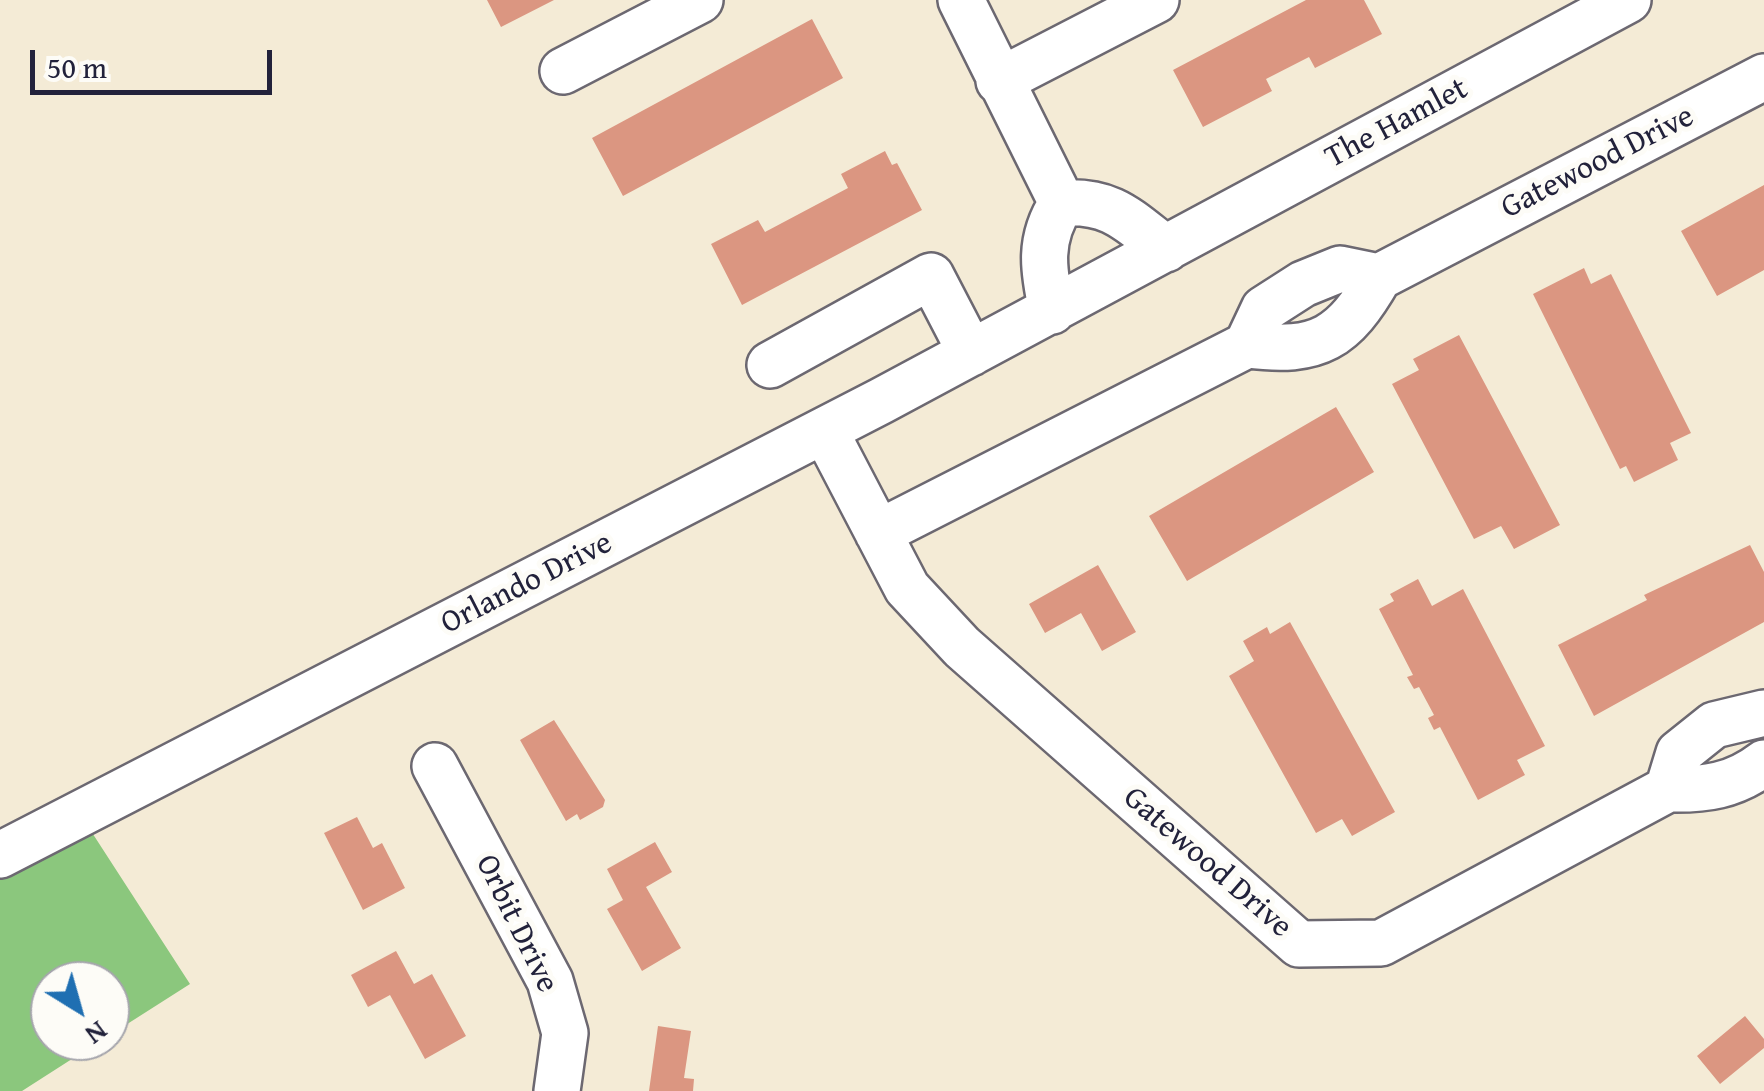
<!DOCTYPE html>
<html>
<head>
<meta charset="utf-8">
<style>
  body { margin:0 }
  #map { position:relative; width:1764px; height:1091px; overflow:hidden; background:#f4ebd6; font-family:"Gentium Book Plus",serif }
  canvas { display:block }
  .north { position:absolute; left:30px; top:961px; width:100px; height:100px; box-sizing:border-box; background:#fdfcf7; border:2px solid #a5a5ac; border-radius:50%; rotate:143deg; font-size:28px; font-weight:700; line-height:40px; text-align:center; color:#22223b }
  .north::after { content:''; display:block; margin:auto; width:35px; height:45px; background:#1f6fb2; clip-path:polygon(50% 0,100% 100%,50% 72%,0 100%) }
  .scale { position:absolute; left:30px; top:50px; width:242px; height:45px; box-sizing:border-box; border:5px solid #22223b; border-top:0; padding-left:12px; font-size:30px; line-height:35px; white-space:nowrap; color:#22223b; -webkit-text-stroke:8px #fdfcf7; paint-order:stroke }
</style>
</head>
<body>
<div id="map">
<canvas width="1764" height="1091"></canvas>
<div class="north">N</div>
<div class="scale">50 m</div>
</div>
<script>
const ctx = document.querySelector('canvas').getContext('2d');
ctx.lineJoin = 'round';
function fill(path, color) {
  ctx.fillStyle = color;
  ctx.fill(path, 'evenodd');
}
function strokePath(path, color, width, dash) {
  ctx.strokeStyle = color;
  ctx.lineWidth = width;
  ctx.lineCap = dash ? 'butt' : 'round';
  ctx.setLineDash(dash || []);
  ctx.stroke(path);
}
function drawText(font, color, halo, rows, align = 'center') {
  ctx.font = font + ' "Gentium Book Plus",serif';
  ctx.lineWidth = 10;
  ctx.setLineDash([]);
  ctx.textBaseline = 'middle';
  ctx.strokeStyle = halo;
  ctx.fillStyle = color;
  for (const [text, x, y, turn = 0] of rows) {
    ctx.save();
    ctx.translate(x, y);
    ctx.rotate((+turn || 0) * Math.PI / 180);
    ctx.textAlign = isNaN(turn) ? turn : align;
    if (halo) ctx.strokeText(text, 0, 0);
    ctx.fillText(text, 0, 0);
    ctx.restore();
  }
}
fill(new Path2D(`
  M 89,828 L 190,984 L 110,1035 L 110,981 L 50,981 L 50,1041 L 100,1041 L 22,1091 L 0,1091 L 0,873 Z`), '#8bc77d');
fill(new Path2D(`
  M 487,0 L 554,0 L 501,27 Z
  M 1306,0 L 1364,0 L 1382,34 L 1315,68 L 1309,57 L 1266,79 L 1272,91 L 1203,127 L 1173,70 Z
  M 812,19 L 843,78 L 623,196 L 592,138 Z
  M 885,151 L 892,165 L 897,163 L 922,210 L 742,305 L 711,244 L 758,220 L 765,232 L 848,188 L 841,174 Z
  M 1764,185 L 1764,270 L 1717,296 L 1681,231 Z
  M 1584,268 L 1591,284 L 1611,274 L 1691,433 L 1670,443 L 1678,460 L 1634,482 L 1626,466 L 1620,469 L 1533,294 Z
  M 1459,335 L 1560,525 L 1514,549 L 1501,526 L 1474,539 L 1392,384 L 1419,370 L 1413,359 Z
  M 1336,407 L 1374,472 L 1187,581 L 1149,516 Z
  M 1750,545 L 1764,572 L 1764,622 L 1594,716 L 1558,645 L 1647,600 L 1644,595 Z
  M 1098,565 L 1136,632 L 1102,651 L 1081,613 L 1045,633 L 1029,604 Z
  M 1418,579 L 1432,606 L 1463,589 L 1545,746 L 1517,760 L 1525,775 L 1478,800 L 1440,727 L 1434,730 L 1428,718 L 1434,715 L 1419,687 L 1414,689 L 1407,677 L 1413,675 L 1379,609 L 1394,601 L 1390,594 Z
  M 1290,622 L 1395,812 L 1352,836 L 1342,819 L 1316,833 L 1229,676 L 1254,661 L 1243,641 L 1267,627 L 1270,634 Z
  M 554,720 L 605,800 L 603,807 L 580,820 L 577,814 L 566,821 L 520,740 Z
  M 357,817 L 373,848 L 382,843 L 405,888 L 363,910 L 324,833 Z
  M 655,842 L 672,872 L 646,887 L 681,948 L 642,971 L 607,909 L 623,900 L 607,869 Z
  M 396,951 L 414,984 L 432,974 L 466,1036 L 425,1059 L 390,995 L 368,1007 L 351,975 Z
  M 1745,1016 L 1764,1039 L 1764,1048 L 1720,1084 L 1697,1056 Z
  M 658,1026 L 691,1031 L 684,1078 L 694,1079 L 693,1091 L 649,1091 Z`), '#db9681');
const minor = new Path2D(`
  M 961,0 L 1062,203
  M 563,71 L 700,0
  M 999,81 L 1156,0
  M 1062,203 C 1112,200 1128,220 1166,249
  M 1052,311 C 1043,270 1038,239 1062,203
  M 1247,345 L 1264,309 L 1303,284 L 1340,269 L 1379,277
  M 770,365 L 931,276 L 971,353
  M 825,431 L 907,588 L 962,647 L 1299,944 L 1381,943 L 1668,789 C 1705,790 1734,786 1764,763
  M 878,533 L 1247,345 C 1319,354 1344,338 1379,277 L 1764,77
  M 435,766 L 550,981 L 565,1033 L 557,1091
  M 1668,789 L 1679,753 L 1714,725 L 1764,713
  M 0,855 L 881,401 L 1628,0`);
strokePath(minor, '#6c6871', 50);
strokePath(minor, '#fff', 45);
drawText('32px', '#22223b', '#fdfcf7', [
  ["The Hamlet",1397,124,-28],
  ["Gatewood Drive",1598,163,-27],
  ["Orlando Drive",527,584,-27],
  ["Gatewood Drive",1207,863,41],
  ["Orbit Drive",516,924,64]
]);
</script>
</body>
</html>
